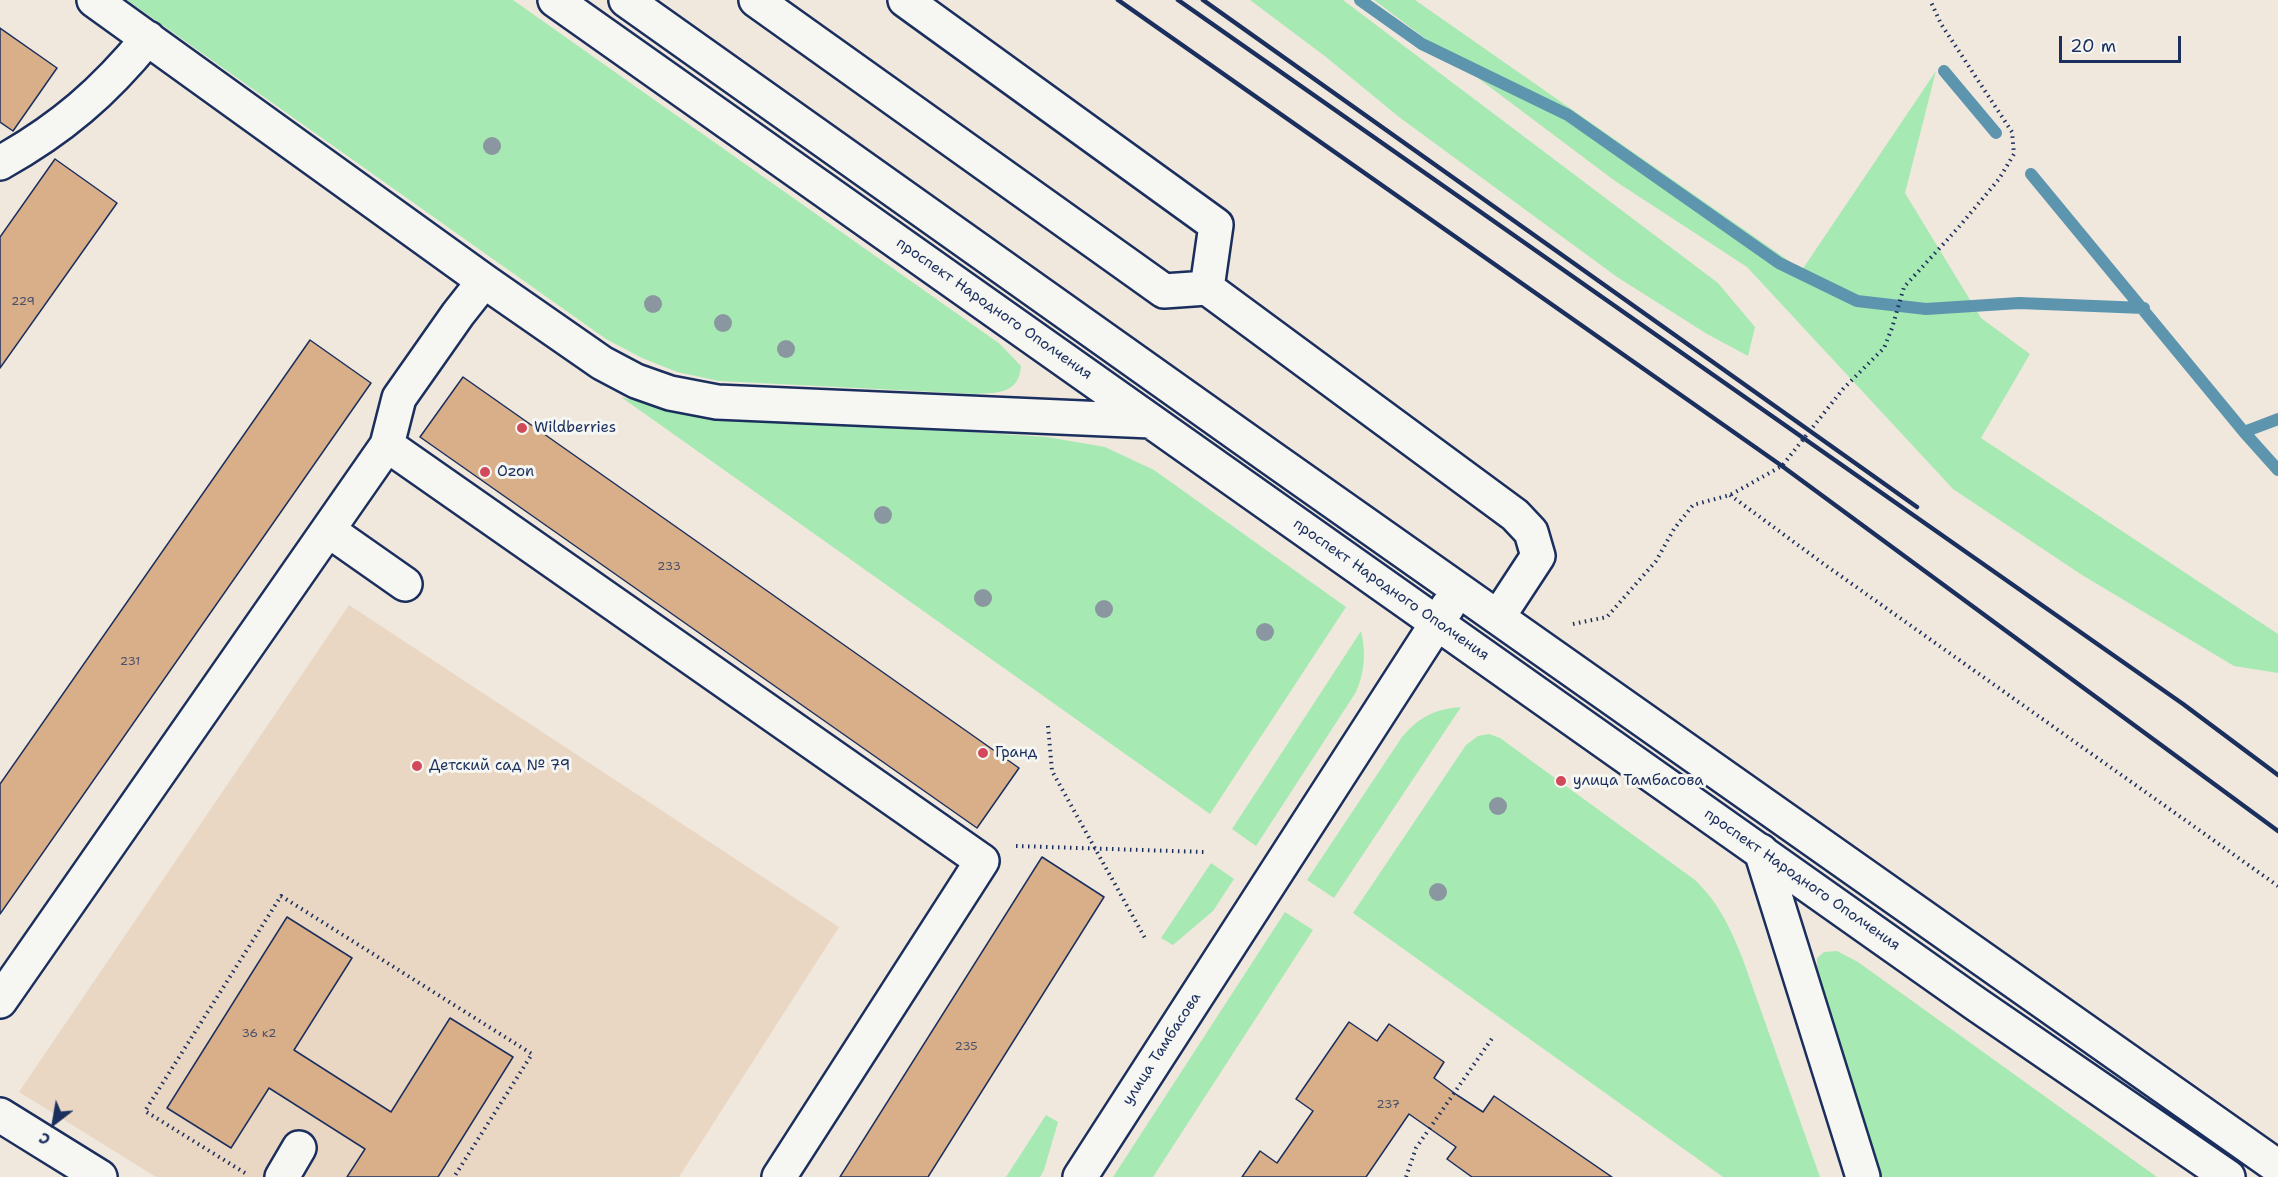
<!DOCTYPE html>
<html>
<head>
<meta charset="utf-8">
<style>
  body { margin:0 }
  #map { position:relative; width:2278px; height:1177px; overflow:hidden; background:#f0e8dd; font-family:"Shantell Sans",sans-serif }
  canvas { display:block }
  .north { position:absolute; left:24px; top:1093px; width:60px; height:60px; -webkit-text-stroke:4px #f6f6f2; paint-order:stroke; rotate:211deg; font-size:16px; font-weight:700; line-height:24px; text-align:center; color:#1b2f5e }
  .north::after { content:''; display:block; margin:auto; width:21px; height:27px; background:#1b2f5e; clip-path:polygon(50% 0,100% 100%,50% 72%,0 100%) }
  .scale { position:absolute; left:2059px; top:36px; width:122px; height:27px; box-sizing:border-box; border:3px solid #1b2f5e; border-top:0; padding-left:8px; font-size:18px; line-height:21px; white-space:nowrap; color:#1b2f5e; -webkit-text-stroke:4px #f6f6f2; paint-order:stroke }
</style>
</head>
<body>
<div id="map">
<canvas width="2278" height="1177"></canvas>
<div class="north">С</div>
<div class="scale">20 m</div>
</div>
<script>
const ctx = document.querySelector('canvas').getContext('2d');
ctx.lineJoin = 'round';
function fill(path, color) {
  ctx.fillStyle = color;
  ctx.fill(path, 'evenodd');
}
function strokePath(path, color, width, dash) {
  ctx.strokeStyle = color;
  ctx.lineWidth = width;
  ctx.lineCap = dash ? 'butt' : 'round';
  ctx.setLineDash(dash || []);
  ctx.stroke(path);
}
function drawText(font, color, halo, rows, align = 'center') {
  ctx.font = font + ' "Shantell Sans",sans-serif';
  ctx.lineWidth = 6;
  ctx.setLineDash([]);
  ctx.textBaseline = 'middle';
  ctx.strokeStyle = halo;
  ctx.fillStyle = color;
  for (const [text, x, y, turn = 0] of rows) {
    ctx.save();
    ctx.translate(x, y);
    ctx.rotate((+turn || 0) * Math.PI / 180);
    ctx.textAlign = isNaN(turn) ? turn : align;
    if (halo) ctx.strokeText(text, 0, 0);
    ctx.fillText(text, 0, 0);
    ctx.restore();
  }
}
fill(new Path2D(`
  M 349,605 L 839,927 L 679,1177 L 156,1177 L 19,1092 Z`), '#e9d7c4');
fill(new Path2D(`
  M 127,0 L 513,0 L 1000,344 L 1021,366 C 1019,393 999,393 976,394 L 719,381 L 677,372 L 642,358 L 606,339 Z
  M 1250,0 L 1343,0 L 1718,283 L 1755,327 L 1748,356 L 1707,334 L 1617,277 L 1399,117 L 1326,57 Z
  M 1374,0 L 1415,0 L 1802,270 L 1936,71 L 1905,193 L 1981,318 L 2030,354 L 1981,438 L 2278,634 L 2278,673 L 2234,666 L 2082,575 L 1953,489 L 1747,267 L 1615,181 Z
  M 621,397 L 691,414 L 1047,437 L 1105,447 L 1154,470 L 1346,607 L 1210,814 Z
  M 1361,631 C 1366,653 1365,671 1356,692 L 1256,846 L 1232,829 Z
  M 1461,707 L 1334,898 L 1307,880 L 1402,737 C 1419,717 1435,709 1461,707 Z
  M 1489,734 L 1500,738 L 1695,880 C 1718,902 1730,927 1742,957 L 1820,1177 L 1723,1177 L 1353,913 L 1466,745 L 1478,736 Z
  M 1211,863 L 1234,879 L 1213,911 L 1173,945 L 1161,938 Z
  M 1285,912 L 1313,930 L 1153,1177 L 1113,1177 Z
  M 1837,951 L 1858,962 L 2157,1177 L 1880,1177 L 1817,973 L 1817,958 L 1824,952 Z
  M 1046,1115 L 1058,1122 L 1044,1170 L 1040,1177 L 1006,1177 Z`), '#a7e9b3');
strokePath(new Path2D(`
  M 1360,0 L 1422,44 L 1568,115 L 1779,263 L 1857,301 L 1926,309 L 2019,303 L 2144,308
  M 1944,71 L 1996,133
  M 2031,174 L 2244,432 L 2278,419
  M 2244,432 L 2278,470`), '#5d95ae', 12);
const building = new Path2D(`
  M 0,28 L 57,68 L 13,131 L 0,122 Z
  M 55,159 L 117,203 L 0,368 L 0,237 Z
  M 310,340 L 371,383 L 0,914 L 0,784 Z
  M 463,377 L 1019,768 L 977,828 L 420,437 Z
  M 1042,857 L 1104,897 L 928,1177 L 840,1177 Z
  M 287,917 L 352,958 L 294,1050 L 391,1112 L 450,1018 L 513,1057 L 438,1177 L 347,1177 L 365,1149 L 269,1088 L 231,1148 L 167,1108 Z
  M 1349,1022 L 1377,1041 L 1389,1024 L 1444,1062 L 1434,1078 L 1457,1095 L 1483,1112 L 1494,1096 L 1612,1177 L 1472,1177 L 1447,1159 L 1456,1147 L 1409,1114 L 1366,1177 L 1242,1177 L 1260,1151 L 1277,1163 L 1313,1111 L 1296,1099 Z`);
fill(building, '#d9af8a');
strokePath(building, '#1b2f5e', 1.5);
const minor = new Path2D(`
  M 94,0 L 484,281 L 602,363 L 636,381 L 670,393 L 717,402 L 1151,421
  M 555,0 L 1976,1004 L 2228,1177
  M 626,0 L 1270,457 L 2278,1167
  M 756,0 L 1164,291 L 1207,288 L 1515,515 L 1531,532 L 1538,556 L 1498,617
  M 905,0 L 1216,225 L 1207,288
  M 0,163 C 61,129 104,92 148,38
  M 387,445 L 982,861 L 779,1177
  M 328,530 L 405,584
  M 1761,851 L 1863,1177
  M 0,1001 L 387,445 L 399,398 L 458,314 L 484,281
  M 0,1115 L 100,1177
  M 282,1177 L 299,1148
  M 1080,1177 L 1448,606`);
strokePath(minor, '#1b2f5e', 38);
strokePath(new Path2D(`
  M 1730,495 L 1821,562 L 2278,886
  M 1573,624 L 1607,617 L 1656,561 L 1674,529 L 1693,505 L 1730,495 L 1782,466 L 1843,389 L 1884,348 L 1892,328 L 1904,287 L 1958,228 L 1999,179 L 2014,154 L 2012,132 L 1941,24 L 1930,0
  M 1048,726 L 1052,771 L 1146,940
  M 1016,846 L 1204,852
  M 245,1173 L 145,1111 L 281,896 L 532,1054 L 454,1177
  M 1406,1177 L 1416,1148 L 1493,1037`), '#1b2f5e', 4, [1.5, 4.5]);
strokePath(minor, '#f6f6f2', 33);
strokePath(new Path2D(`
  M 1118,0 L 1782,466 L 2278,831
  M 1178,0 L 2183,704 L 2278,775
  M 1203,0 L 1917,507`), '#1b2f5e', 4.5);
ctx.fillStyle = '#8a97a0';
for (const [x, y] of [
  [492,146],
  [653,304],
  [723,323],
  [786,349],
  [883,515],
  [983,598],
  [1104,609],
  [1265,632],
  [1498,806],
  [1438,892]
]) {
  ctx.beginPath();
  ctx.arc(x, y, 9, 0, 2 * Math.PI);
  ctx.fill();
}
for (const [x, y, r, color] of [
  [522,428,6,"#d1495b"],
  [485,472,6,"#d1495b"],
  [983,753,6,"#d1495b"],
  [417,766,6,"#d1495b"],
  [1561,781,6,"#d1495b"]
]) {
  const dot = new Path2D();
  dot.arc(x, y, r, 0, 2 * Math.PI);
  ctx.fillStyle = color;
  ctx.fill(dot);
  strokePath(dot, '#f6f6f2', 2);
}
drawText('12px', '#4a4f69', null, [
  ["229",23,302],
  ["233",669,567],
  ["231",130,662],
  ["36 к2",259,1034],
  ["235",966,1047],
  ["237",1388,1105]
]);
drawText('15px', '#1b2f5e', '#f6f6f2', [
  ["проспект Народного Ополчения",994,309,35],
  ["проспект Народного Ополчения",1391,590,35],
  ["проспект Народного Ополчения",1802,880,35],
  ["улица Тамбасова",1162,1049,-57]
]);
drawText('15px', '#1b2f5e', '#f6f6f2', [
  ["Wildberries",534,428],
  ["Ozon",497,472],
  ["Гранд",995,753],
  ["Детский сад № 79",429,766],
  ["улица Тамбасова",1573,781]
], 'left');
</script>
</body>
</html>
